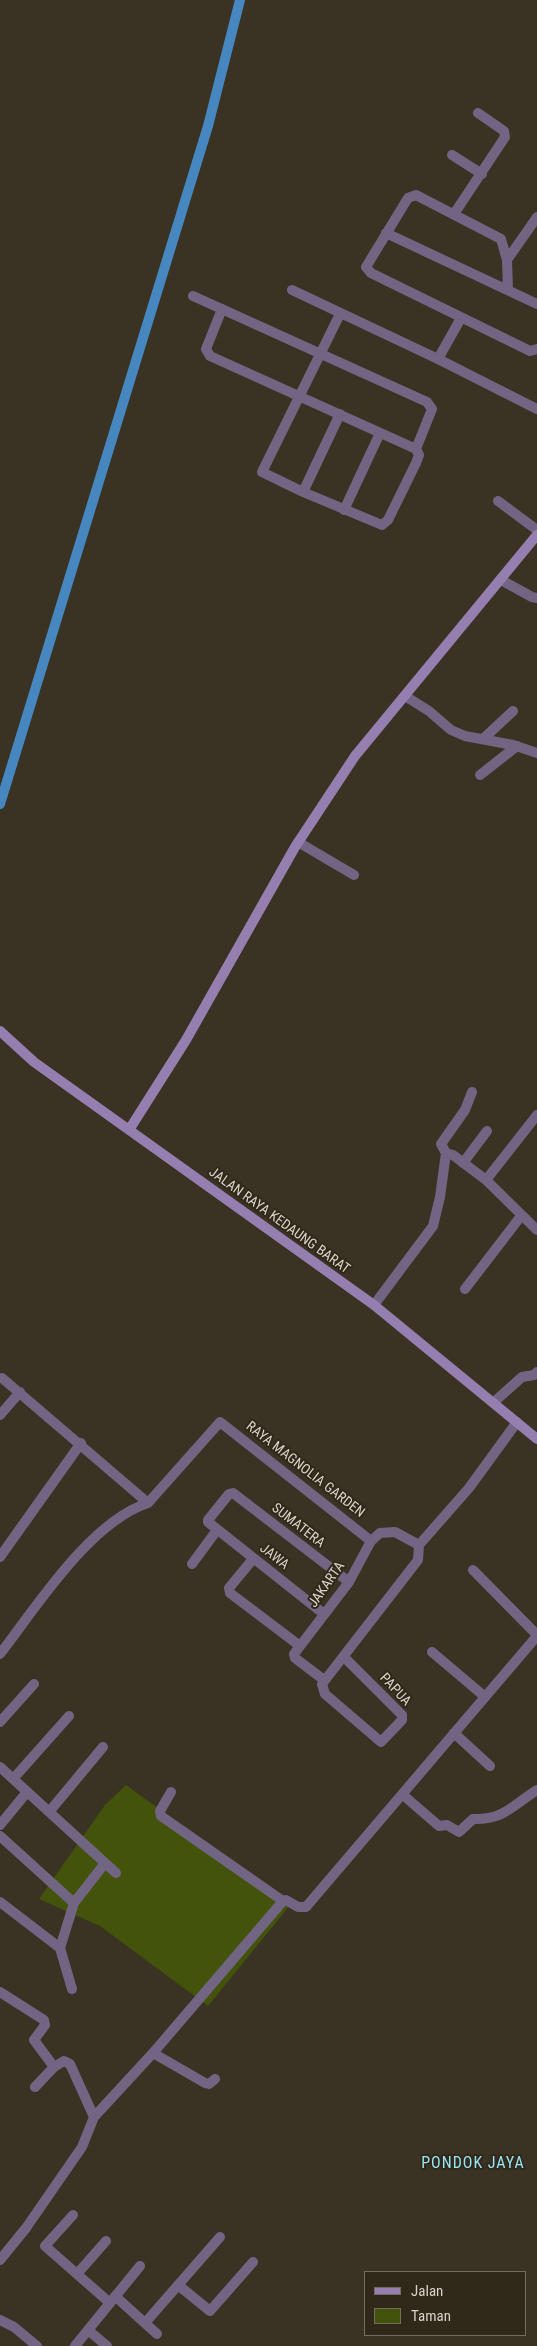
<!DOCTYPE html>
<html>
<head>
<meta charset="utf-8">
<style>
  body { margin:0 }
  #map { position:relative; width:537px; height:2346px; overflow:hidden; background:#3a3222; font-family:"Roboto Condensed",sans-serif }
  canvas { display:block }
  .legend { position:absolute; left:364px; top:2271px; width:162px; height:65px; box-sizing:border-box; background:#302819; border:1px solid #736c60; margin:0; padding:6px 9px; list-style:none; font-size:15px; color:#d8d3ca }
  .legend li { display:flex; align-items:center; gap:10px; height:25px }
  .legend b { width:25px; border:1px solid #736c60 }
</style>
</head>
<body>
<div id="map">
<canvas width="537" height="2346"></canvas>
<ul class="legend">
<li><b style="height:6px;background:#957fb0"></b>Jalan</li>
<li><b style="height:14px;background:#43530c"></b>Taman</li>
</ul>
</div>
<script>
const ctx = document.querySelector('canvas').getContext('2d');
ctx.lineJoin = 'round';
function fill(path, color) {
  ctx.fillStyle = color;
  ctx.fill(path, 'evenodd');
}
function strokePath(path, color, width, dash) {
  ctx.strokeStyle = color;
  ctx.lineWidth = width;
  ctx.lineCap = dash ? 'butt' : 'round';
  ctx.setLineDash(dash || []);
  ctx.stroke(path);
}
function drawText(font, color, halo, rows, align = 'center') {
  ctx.font = font + ' "Roboto Condensed",sans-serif';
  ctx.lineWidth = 4;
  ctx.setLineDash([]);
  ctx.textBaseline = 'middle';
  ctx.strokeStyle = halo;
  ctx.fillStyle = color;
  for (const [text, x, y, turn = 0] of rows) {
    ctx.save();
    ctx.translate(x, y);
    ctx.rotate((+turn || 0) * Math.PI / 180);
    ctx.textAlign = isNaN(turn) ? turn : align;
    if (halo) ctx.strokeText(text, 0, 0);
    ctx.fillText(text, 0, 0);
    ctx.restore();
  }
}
fill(new Path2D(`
  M 126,1785 L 291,1904 L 208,2006 L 100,1926 L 39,1899 L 105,1805 Z`), '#43530c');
strokePath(new Path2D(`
  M 0,804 L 208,126 L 240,0`), '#4787c0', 10);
strokePath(new Path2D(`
  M 452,155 L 482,174
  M 454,214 L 505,137 L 504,131 L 478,113
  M 386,233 L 537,304
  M 507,260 L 537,217
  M 292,290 L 438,359 L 537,409
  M 508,290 L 507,260 L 501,239 L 416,195 L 408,198 L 366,267 L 371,273 L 530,351 L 537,349
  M 193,296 L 427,402 L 432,409 L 416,449
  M 222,309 L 206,349 L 210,356 L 416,449 L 419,455 L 416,463 L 388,520 L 382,525 L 303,492 L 262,472 L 340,314
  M 438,359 L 461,318
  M 303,492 L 340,414
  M 498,501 L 537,530
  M 344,510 L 380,433
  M 501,580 L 532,597 L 537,598
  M 405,696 L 429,711 L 451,730 L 465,736 L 513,745 L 537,753
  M 483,739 L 513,711
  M 480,775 L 517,746
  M 298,842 L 354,875
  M 446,1153 L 453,1155 L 486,1180 L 537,1230
  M 463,1163 L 487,1131
  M 486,1180 L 537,1115
  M 465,1289 L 521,1216
  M 374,1305 L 433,1226 L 440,1197 L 446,1153 L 441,1144 L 465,1110 L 472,1092
  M 2,1378 L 148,1503
  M 494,1402 L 522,1377 L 534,1375 L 537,1372
  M 0,1415 L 20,1392
  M 0,1557 L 81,1443
  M 253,1559 L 229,1588 L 230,1593 L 300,1646
  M 192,1564 L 217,1530
  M 473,1570 L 537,1635
  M 324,1614 L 208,1522 L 208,1520 L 229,1494 L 233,1493 L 349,1582
  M 432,1652 L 484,1696
  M 0,1654 C 37,1606 90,1522 148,1503 L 220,1422 L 371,1541
  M 345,1658 L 402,1715 L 402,1720 L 381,1742 L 325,1694 L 322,1684 L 418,1560 L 419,1545 L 469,1488 L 517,1422
  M 324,1680 L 295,1658 L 294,1654 L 349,1582 L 371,1541 L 380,1533 L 395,1532 L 419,1545
  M 0,1722 L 34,1684
  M 454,1733 L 490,1766
  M 0,1767 L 116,1873
  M 13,1779 L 69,1716
  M 171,1792 L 160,1811 L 161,1816 L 283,1901
  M 403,1795 L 439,1826 L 447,1825 L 459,1832 L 473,1819 C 504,1820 513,1805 537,1790
  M 49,1812 L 103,1747
  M 0,1825 L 27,1792
  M 0,1836 L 74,1903
  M 0,1902 L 60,1948
  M 72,1989 L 60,1948 L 74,1903 L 105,1863
  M 0,1992 L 44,2020 L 45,2025 L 34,2040 L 54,2067
  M 153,2053 L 205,2083 L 209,2084 L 215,2079
  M 35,2087 L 54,2067 L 64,2061 L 70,2064 L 94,2117 L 153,2053 L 283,1901 L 286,1900 L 298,1907 L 306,1907 L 537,1636
  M 73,2215 L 45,2246 L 110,2303
  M 0,2260 L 26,2228 L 82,2147 L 94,2117
  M 77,2274 L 106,2241
  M 178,2285 L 210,2311 L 253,2262
  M 115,2296 L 157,2334
  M 0,2320 L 14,2327 L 37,2346
  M 145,2323 L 220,2237
  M 88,2330 L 107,2346
  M 75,2346 L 140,2266`), '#726583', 10);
strokePath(new Path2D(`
  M 0,1031 L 34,1062 L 374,1305 L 537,1439
  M 129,1130 L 186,1040 L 295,847 L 355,756 L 537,535`), '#957fb0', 10);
drawText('14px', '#d8d3ca', '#302819', [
  ["JALAN RAYA KEDAUNG BARAT",279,1221,36],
  ["RAYA MAGNOLIA GARDEN",305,1470,38],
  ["SUMATERA",298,1526,38],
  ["JAWA",274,1557,38],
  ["JAKARTA",327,1585,-55],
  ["PAPUA",395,1690,47]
]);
ctx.letterSpacing = '1px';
drawText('16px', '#97e4f7', '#302819', [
  ["PONDOK JAYA",473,2164]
]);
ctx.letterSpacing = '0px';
</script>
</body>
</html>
